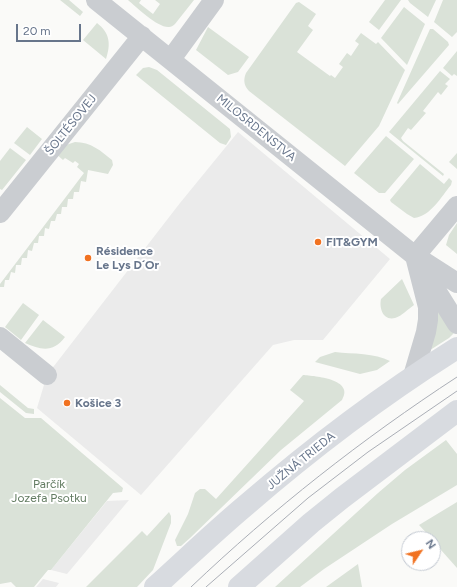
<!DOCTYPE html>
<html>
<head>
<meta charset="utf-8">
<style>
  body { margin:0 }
  #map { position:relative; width:457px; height:587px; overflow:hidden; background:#fafaf8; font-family:Figtree,sans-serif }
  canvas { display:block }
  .north { position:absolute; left:401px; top:531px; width:40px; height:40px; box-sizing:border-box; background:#fff; border:1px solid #c2c8d1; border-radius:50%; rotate:55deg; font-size:11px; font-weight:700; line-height:16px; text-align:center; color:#67758b }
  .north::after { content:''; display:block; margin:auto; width:14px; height:18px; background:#f17221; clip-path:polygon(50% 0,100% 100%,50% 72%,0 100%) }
  .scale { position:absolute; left:16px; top:24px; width:65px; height:18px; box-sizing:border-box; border:2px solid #67758b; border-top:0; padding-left:5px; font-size:12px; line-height:14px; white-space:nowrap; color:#67758b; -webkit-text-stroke:3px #fff; paint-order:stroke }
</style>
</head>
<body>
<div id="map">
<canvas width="457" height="587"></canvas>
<div class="north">N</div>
<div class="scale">20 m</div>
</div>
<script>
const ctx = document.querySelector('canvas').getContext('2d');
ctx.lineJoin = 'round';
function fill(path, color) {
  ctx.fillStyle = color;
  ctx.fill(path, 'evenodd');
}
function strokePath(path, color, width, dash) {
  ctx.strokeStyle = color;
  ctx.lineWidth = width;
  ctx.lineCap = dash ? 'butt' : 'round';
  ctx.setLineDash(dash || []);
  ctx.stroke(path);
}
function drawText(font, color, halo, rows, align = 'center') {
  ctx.font = font + ' Figtree,sans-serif';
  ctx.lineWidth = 4;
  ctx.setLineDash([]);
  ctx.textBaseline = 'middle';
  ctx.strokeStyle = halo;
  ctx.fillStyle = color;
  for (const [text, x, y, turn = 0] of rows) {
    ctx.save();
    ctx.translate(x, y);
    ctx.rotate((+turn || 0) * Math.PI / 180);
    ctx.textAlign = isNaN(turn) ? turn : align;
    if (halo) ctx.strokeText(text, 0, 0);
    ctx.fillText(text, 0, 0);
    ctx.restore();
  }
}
fill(new Path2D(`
  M 238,132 L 390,259 L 323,340 L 294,340 L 273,345 L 141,495 L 37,408 L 47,375 L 180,203 Z
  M 129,500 L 67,574 L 51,570 L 107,501 Z
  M 43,579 L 59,583 L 56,587 L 36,587 Z`), '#ebebeb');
fill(new Path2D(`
  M 60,0 L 69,0 L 83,12 L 80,16 Z
  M 128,0 L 141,0 L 139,3 L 153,14 L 160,4 L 155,0 L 194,0 L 175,24 C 173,26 171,27 169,27 C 158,28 136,7 128,0 Z
  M 385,0 L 401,0 L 379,30 L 369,22 Z
  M 408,0 L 436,0 L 428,17 L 410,3 Z
  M 443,0 L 457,0 L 457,32 L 452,37 L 434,22 Z
  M 299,2 L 316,14 L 308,26 L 313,30 L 297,52 L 330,76 L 331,75 L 335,78 L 343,67 L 339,64 L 347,53 L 351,56 L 359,44 L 355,41 L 361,33 L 376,44 L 378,42 L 405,70 L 379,126 L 345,166 L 249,91 C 244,86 243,80 246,73 L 296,3 Z
  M 404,7 L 425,24 L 407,65 L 381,38 Z
  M 97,23 C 110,33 111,44 106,59 L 83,40 Z
  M 208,27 L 249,57 L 238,72 L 228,75 L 196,50 Z
  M 430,29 L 433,29 L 448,42 L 449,45 L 398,104 L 397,103 Z
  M 457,51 L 457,76 L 454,74 L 452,76 L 443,68 Z
  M 149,67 L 157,70 L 230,129 L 231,137 L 226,145 L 220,143 L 136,75 L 143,68 Z
  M 440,71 L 450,79 L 445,84 L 448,86 L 441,95 L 438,92 L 423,111 L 426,113 L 411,130 L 408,128 L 401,138 L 403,141 L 444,174 L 443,176 L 389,132 Z
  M 27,127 L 42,139 L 30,155 L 14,143 Z
  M 386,136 L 414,159 L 385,193 L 379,193 L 354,173 Z
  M 75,142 C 91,142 101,151 112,160 L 113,165 L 108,174 L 88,170 L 86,182 L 81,181 L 79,192 L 74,192 L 73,199 L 68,199 L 67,207 L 62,207 L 61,214 L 57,214 L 55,221 L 51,221 L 49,229 L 45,228 L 44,236 L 39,236 L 38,243 L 34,243 L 32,251 L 28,250 L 27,258 L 22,258 L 21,265 L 16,265 L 15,273 L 11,272 L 9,280 L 5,280 L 4,287 L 0,287 L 0,284 L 84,173 L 77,167 L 79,164 L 75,161 L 73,163 L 65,158 L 63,160 L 55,153 L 63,146 Z
  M 10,148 L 26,160 L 2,190 L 0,189 L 0,161 Z
  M 457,153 L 457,169 L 449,162 Z
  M 420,164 L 444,184 L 449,178 L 452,181 L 451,185 C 441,197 431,216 414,218 L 407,214 L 391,202 L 390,200 Z
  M 457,223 L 457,254 L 446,245 L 449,235 Z
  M 402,279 L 414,305 C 408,309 402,316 395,318 C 383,321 379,308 381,299 Z
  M 23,303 L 39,315 L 21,340 L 5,327 Z
  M 440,311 L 454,333 L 449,338 L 427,352 L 436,314 Z
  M 43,320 L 65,337 C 53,353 41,350 25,343 Z
  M 335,352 C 353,354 375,353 390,361 L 377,370 L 360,374 L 315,362 L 320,357 Z
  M 303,375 C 315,376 355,379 342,400 L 281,450 L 190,538 L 181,546 L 177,546 L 175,540 L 188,514 L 195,493 L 200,489 L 205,489 L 216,499 L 304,401 L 290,390 Z
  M 0,385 L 28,408 L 34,409 L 34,414 L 26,413 L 0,392 Z
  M 0,398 L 25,418 L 41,418 L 123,488 L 122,492 L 113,493 L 51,570 L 48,570 L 34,587 L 16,587 L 11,582 L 0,584 Z
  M 446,440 L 457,454 L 457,485 L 392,524 L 324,569 L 300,587 L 275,587 L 378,493 L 405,470 Z
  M 457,502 L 457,568 L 433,541 L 433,539 L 432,539 L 419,525 Z
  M 169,512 L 171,516 L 171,523 L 153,570 L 137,587 L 86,587 L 142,531 L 147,536 Z
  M 358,564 L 362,587 L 326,587 Z`), '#dae2d8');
strokePath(new Path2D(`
  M 96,0 L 415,256 L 457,283
  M 171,59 L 214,0
  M 0,213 L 142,36
  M 415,256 L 457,206
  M 424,271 L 457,324
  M 0,337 L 47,375
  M 413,376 L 426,332 L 428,320 L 428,307 L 415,256`), '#cacdd1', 20);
strokePath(new Path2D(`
  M 155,587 C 185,560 214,532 245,506 C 312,448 382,395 457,348
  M 239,587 L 311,523 L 342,498 L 457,411`), '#d8dbe0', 22);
strokePath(new Path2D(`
  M 191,587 C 273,509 362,439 457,377
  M 206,587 L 308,498 L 368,452 L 457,391`), '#aaaeb6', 1);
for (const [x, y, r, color] of [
  [318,242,4,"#f17221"],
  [88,258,4,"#f17221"],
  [67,403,4,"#f17221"]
]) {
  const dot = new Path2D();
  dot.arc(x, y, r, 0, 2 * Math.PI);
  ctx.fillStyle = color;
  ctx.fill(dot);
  strokePath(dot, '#fff', 1.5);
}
drawText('12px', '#67758b', '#fff', [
  ["ŠOLTÉSOVEJ",71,125,-51],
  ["MILOSRDENSTVA",256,128,39],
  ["JUŽNÁ TRIEDA",301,461,-39]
]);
drawText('bold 12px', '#67758b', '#fff', [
  ["FIT&GYM",326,242],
  ["Résidence",96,251],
  ["Le Lys D´Or",96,265],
  ["Košice 3",75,403]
], 'left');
drawText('12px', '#637c62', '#fff', [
  ["Parčík",49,484],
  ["Jozefa Psotku",49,498]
]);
</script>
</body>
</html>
